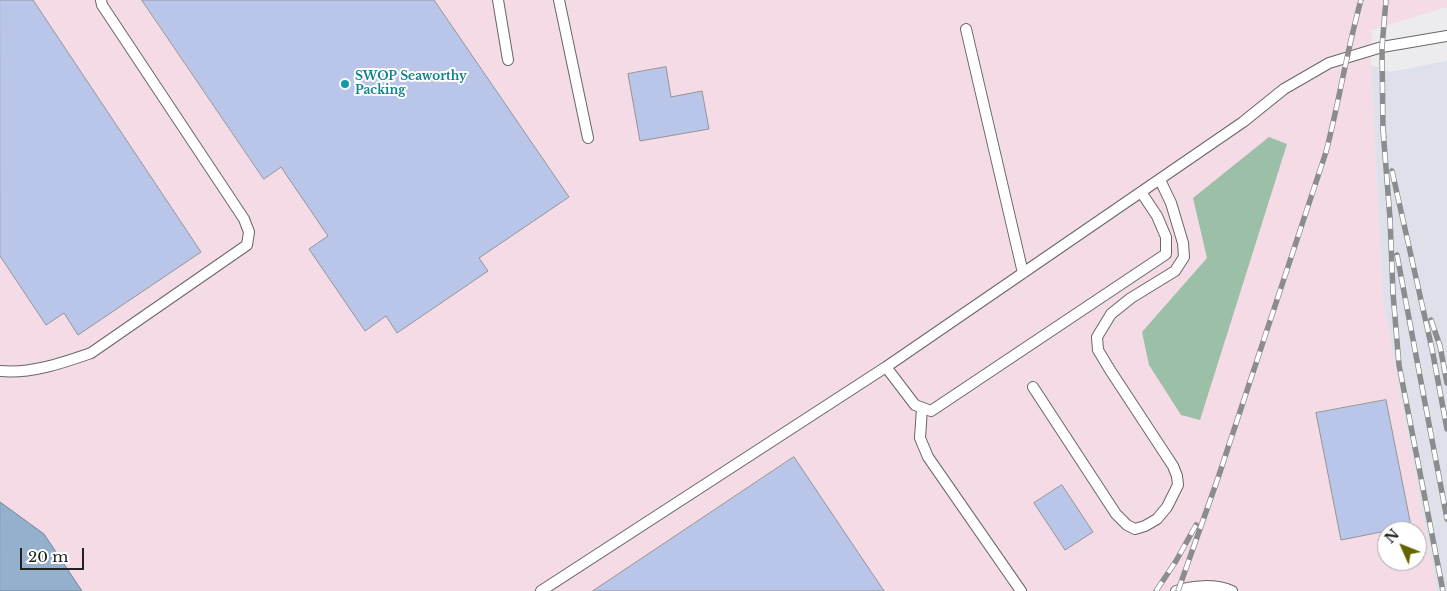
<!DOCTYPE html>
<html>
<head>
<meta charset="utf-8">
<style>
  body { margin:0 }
  #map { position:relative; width:1447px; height:591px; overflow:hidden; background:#ececee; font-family:"Libre Baskerville",serif }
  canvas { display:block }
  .north { position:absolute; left:1377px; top:521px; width:50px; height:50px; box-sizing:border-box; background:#fff; border:1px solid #a6a7a7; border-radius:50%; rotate:314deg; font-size:14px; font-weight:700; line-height:20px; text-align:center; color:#212222 }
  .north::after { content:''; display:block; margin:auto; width:18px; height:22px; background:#636400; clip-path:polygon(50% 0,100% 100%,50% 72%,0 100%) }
  .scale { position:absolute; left:20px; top:548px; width:64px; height:22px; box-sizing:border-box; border:2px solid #212222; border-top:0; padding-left:6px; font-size:15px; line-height:18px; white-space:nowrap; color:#212222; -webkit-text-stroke:4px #fff; paint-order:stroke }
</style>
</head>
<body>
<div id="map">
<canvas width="1447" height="591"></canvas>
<div class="north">N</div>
<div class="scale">20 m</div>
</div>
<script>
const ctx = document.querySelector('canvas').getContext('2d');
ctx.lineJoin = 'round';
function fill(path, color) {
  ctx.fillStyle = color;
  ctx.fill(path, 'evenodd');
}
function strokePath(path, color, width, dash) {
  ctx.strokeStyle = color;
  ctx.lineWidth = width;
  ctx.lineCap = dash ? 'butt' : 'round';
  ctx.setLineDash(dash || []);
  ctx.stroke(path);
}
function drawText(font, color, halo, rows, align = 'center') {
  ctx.font = font + ' "Libre Baskerville",serif';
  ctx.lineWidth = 4;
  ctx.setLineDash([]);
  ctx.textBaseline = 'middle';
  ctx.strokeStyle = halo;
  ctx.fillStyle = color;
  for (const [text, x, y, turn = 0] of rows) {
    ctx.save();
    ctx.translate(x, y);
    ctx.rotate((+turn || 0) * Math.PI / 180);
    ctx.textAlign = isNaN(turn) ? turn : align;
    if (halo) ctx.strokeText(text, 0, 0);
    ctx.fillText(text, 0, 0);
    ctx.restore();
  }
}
fill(new Path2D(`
  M 0,0 L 1447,0 L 1447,7 L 1372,30 L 1371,65 L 1383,300 L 1437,591 L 82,591 L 44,534 L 0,502 ZM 1387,531 L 1417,531 L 1417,561 L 1387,561 Z`), '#f4dbe5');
fill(new Path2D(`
  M 1447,61 L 1447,591 L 1437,591 L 1383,300 L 1371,65 L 1390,72 Z`), '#dee1ea');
fill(new Path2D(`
  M 1269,137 L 1287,144 L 1200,420 L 1181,415 L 1149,365 L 1142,332 L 1207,258 L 1193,198 Z`), '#9bc0a7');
const water = new Path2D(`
  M 0,502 L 44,534 L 82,591 L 0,591 Z`);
fill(water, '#94b0cd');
strokePath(water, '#72859a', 1);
const building = new Path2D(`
  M 0,0 L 33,0 L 201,252 L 78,335 L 64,313 L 46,325 L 0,256 Z
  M 142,0 L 434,0 L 569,197 L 479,258 L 488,271 L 397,333 L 386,316 L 365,331 L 309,249 L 328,236 L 281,167 L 264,179 Z
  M 666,67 L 671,97 L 702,91 L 709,129 L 640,141 L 628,74 Z
  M 1386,400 L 1411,526 L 1341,540 L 1316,413 Z
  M 794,457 L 884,591 L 593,591 Z
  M 1062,485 L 1093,532 L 1065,550 L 1034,503 Z`);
fill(building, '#bac5ea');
strokePath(building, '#949596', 1);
const lane = new Path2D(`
  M 498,0 L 508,60
  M 559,0 L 588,138
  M 966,29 L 1023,273
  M 886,367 L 915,405 L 931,411 L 1166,254 L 1166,237 L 1157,216 L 1141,192
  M 0,371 C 31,374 62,363 91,353 L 247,245 L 249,232 L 244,219 L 102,5 L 101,0
  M 1033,387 L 1116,514 L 1127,525 L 1135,529 L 1145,526 L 1157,519 L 1167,507 L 1178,485 L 1177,476 L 1173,466 L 1110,370 L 1098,350 L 1097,337 L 1111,314 L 1131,298 L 1175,271 L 1184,257 L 1183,243 L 1171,203 L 1160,180
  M 922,408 L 920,438 L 928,457 L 1021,591
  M 541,591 L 886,367 L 1243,122 L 1284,89 L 1329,63 L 1382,47 L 1447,36
  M 1176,591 C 1192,585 1216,584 1232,591`);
strokePath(lane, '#666768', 12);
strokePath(lane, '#fff', 10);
const rail = new Path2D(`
  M 1383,130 L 1390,218 L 1393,293 L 1399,365 L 1443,591
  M 1384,137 L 1383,130 L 1382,47 L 1386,0
  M 1392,171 L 1432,349 L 1447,429
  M 1397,255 L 1447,519
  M 1431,320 L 1440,346 L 1447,383
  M 1156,591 L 1176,561 L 1196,525
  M 1178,591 L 1218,478 L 1326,152 C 1339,102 1347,50 1361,0`);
strokePath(rail, '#8b8c8d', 5.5);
strokePath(rail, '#fff', 4, [11]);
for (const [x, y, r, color] of [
  [345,84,5,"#0f9aa8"]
]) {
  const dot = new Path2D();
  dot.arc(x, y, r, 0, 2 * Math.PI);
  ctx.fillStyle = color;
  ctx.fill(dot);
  strokePath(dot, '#fff', 2);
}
drawText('bold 12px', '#0d838f', '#fff', [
  ["SWOP Seaworthy",355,77],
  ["Packing",355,91]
], 'left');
</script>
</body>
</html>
